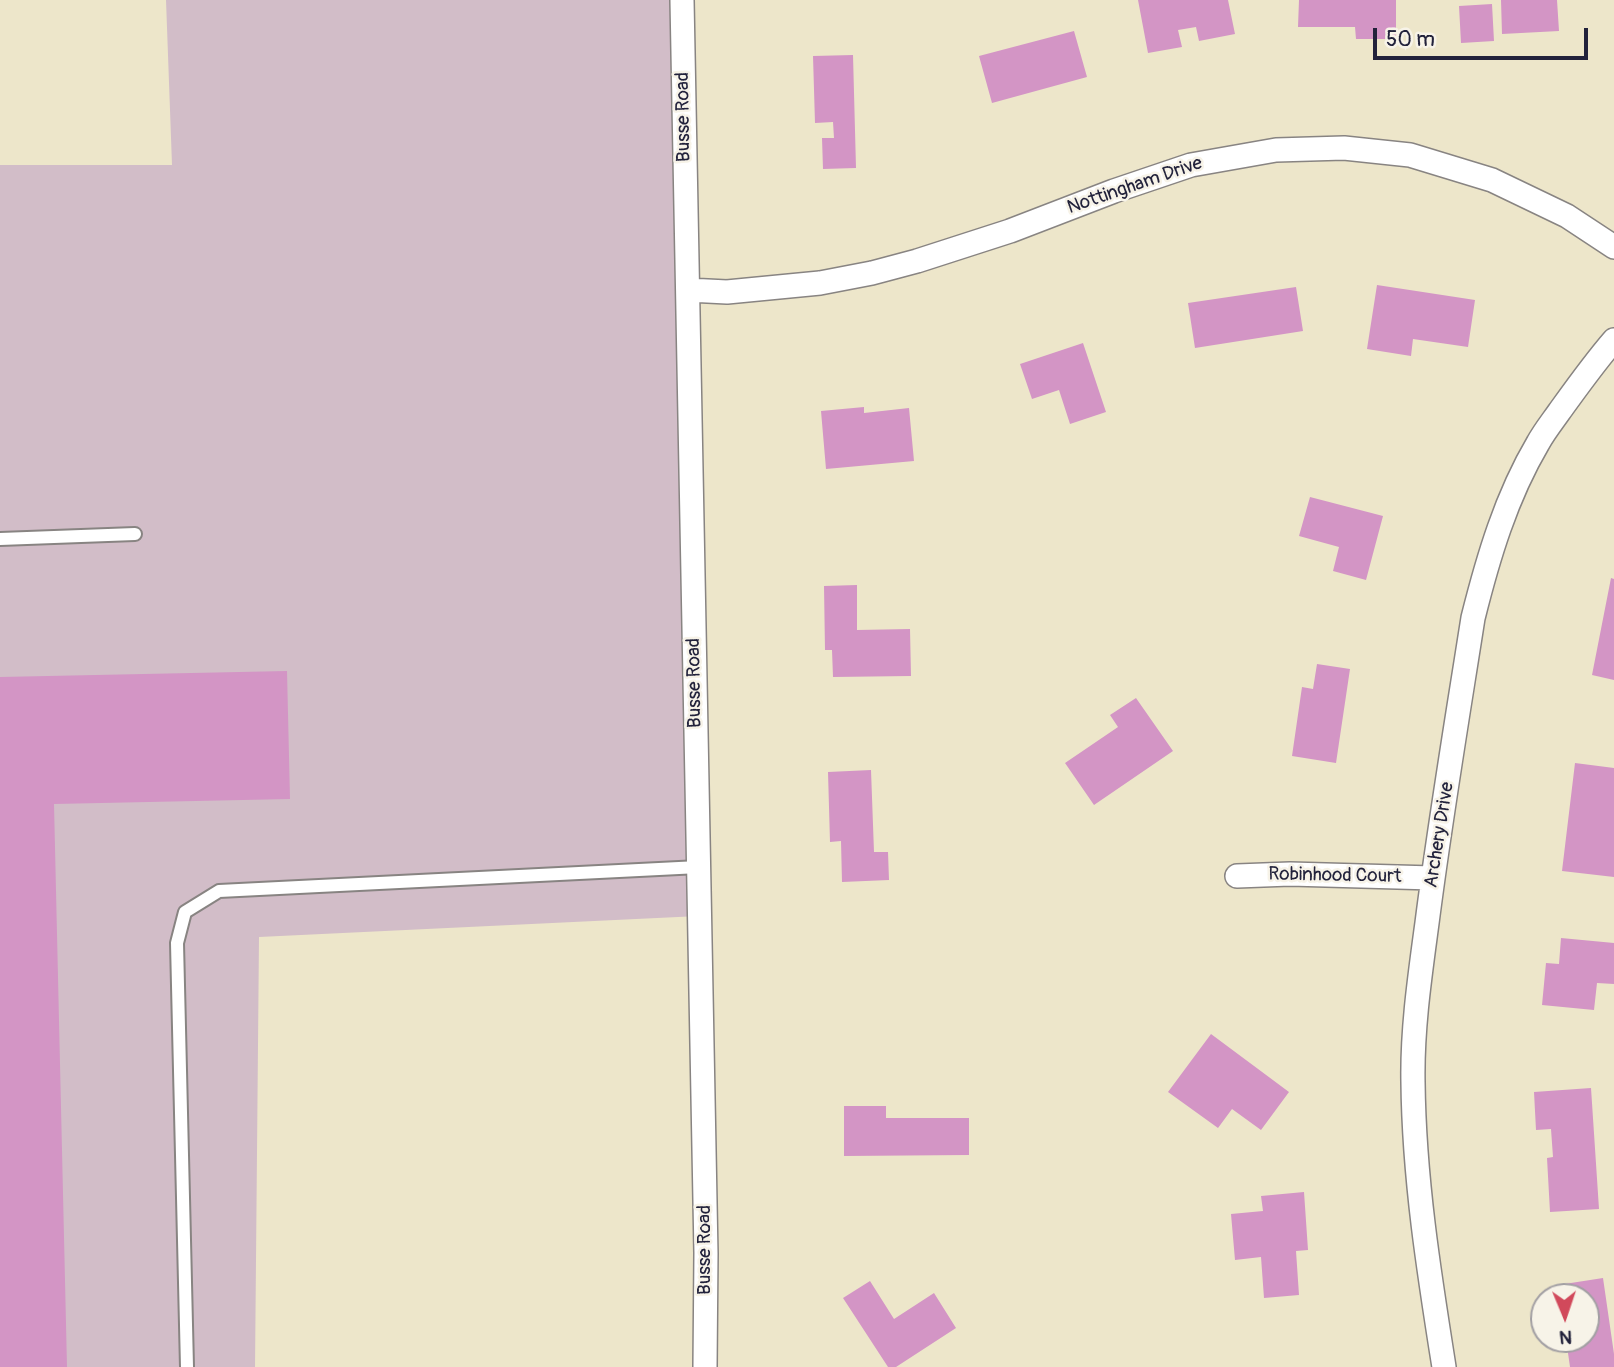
<!DOCTYPE html>
<html>
<head>
<meta charset="utf-8">
<style>
  body { margin:0 }
  #map { position:relative; width:1614px; height:1367px; overflow:hidden; background:#ede6ca; font-family:Pangolin,sans-serif }
  canvas { display:block }
  .north { position:absolute; left:1530px; top:1283px; width:70px; height:70px; box-sizing:border-box; background:#f7f3e8; border:2px solid #a29fa3; border-radius:50%; rotate:178deg; font-size:19px; font-weight:700; line-height:28px; text-align:center; color:#22223b }
  .north::after { content:''; display:block; margin:auto; width:24px; height:32px; background:#d1495b; clip-path:polygon(50% 0,100% 100%,50% 72%,0 100%) }
  .scale { position:absolute; left:1373px; top:28px; width:215px; height:32px; box-sizing:border-box; border:4px solid #22223b; border-top:0; padding-left:9px; font-size:21px; line-height:24px; white-space:nowrap; color:#22223b; -webkit-text-stroke:5px #f7f3e8; paint-order:stroke }
</style>
</head>
<body>
<div id="map">
<canvas width="1614" height="1367"></canvas>
<div class="north">N</div>
<div class="scale">50 m</div>
</div>
<script>
const ctx = document.querySelector('canvas').getContext('2d');
ctx.lineJoin = 'round';
function fill(path, color) {
  ctx.fillStyle = color;
  ctx.fill(path, 'evenodd');
}
function strokePath(path, color, width, dash) {
  ctx.strokeStyle = color;
  ctx.lineWidth = width;
  ctx.lineCap = dash ? 'butt' : 'round';
  ctx.setLineDash(dash || []);
  ctx.stroke(path);
}
function drawText(font, color, halo, rows, align = 'center') {
  ctx.font = font + ' Pangolin,sans-serif';
  ctx.lineWidth = 5;
  ctx.setLineDash([]);
  ctx.textBaseline = 'middle';
  ctx.strokeStyle = halo;
  ctx.fillStyle = color;
  for (const [text, x, y, turn = 0] of rows) {
    ctx.save();
    ctx.translate(x, y);
    ctx.rotate((+turn || 0) * Math.PI / 180);
    ctx.textAlign = isNaN(turn) ? turn : align;
    if (halo) ctx.strokeText(text, 0, 0);
    ctx.fillText(text, 0, 0);
    ctx.restore();
  }
}
fill(new Path2D(`
  M 166,0 L 682,0 L 699,916 L 259,937 L 255,1367 L 0,1367 L 0,165 L 172,165 Z`), '#d2bdc8');
fill(new Path2D(`
  M 1138,0 L 1228,0 L 1235,34 L 1199,41 L 1196,27 L 1178,30 L 1182,47 L 1148,53 Z
  M 1299,0 L 1396,0 L 1396,39 L 1356,39 L 1355,27 L 1298,27 Z
  M 1501,0 L 1557,0 L 1559,31 L 1502,34 Z
  M 1492,4 L 1494,41 L 1461,43 L 1459,6 Z
  M 1074,31 L 1087,77 L 992,103 L 979,56 Z
  M 853,55 L 856,168 L 823,169 L 822,138 L 834,138 L 833,122 L 815,123 L 813,56 Z
  M 1377,285 L 1475,300 L 1468,347 L 1413,339 L 1411,356 L 1367,349 Z
  M 1296,287 L 1303,331 L 1195,348 L 1188,303 Z
  M 1083,343 L 1106,412 L 1070,424 L 1059,390 L 1032,399 L 1020,364 Z
  M 864,407 L 864,413 L 909,408 L 914,461 L 826,469 L 821,411 Z
  M 1310,497 L 1383,516 L 1366,580 L 1333,571 L 1339,547 L 1299,536 Z
  M 1611,578 L 1614,579 L 1614,680 L 1592,675 Z
  M 857,585 L 857,630 L 910,629 L 911,676 L 833,677 L 832,650 L 825,650 L 824,586 Z
  M 1317,664 L 1350,669 L 1336,763 L 1292,756 L 1302,687 L 1313,689 Z
  M 287,671 L 290,799 L 54,804 L 67,1367 L 0,1367 L 0,677 Z
  M 1136,698 L 1173,751 L 1094,805 L 1065,763 L 1118,727 L 1110,715 Z
  M 1575,763 L 1614,768 L 1614,877 L 1562,871 Z
  M 871,770 L 874,852 L 888,852 L 889,880 L 842,882 L 841,841 L 830,842 L 828,772 Z
  M 1561,938 L 1614,943 L 1614,984 L 1597,983 L 1594,1010 L 1542,1005 L 1546,963 L 1559,964 Z
  M 1211,1034 L 1289,1092 L 1261,1130 L 1232,1109 L 1218,1128 L 1168,1092 Z
  M 1591,1088 L 1599,1209 L 1550,1212 L 1547,1158 L 1553,1157 L 1551,1129 L 1536,1130 L 1534,1092 Z
  M 844,1106 L 886,1106 L 886,1118 L 969,1118 L 969,1155 L 844,1156 Z
  M 1304,1192 L 1308,1250 L 1296,1251 L 1299,1295 L 1264,1298 L 1261,1257 L 1235,1260 L 1231,1214 L 1263,1211 L 1261,1196 Z
  M 1603,1278 L 1614,1354 L 1614,1367 L 1570,1367 L 1566,1339 L 1586,1339 L 1586,1297 L 1560,1297 L 1558,1285 Z
  M 870,1281 L 894,1319 L 934,1293 L 956,1328 L 896,1367 L 888,1367 L 843,1298 Z`), '#d395c5');
const service = new Path2D(`
  M 0,539 L 135,534
  M 187,1367 L 177,943 L 185,912 L 219,891 L 699,867`);
const minor = new Path2D(`
  M 682,0 L 706,1253 L 705,1367
  M 688,290 L 727,292 L 820,283 L 872,273 L 917,261 L 1010,231 L 1114,191 L 1191,165 L 1276,150 L 1344,148 L 1410,155 L 1492,180 L 1567,216 L 1614,247
  M 1237,876 L 1290,874 L 1433,878
  M 1444,1367 C 1429,1273 1414,1178 1413,1082 C 1412,1029 1420,975 1427,923 C 1440,821 1457,720 1473,618 C 1488,558 1506,497 1538,443 C 1544,432 1552,422 1559,412 C 1577,387 1594,363 1614,340`);
strokePath(service, '#888482', 16);
strokePath(minor, '#888482', 26);
strokePath(service, '#fff', 12);
strokePath(minor, '#fff', 23);
drawText('19px', '#22223b', '#f7f3e8', [
  ["Busse Road",684,117,-91],
  ["Nottingham Drive",1135,186,-19],
  ["Busse Road",695,683,-91],
  ["Archery Drive",1440,835,-81],
  ["Robinhood Court",1335,876,1],
  ["Busse Road",705,1250,-90]
]);
</script>
</body>
</html>
